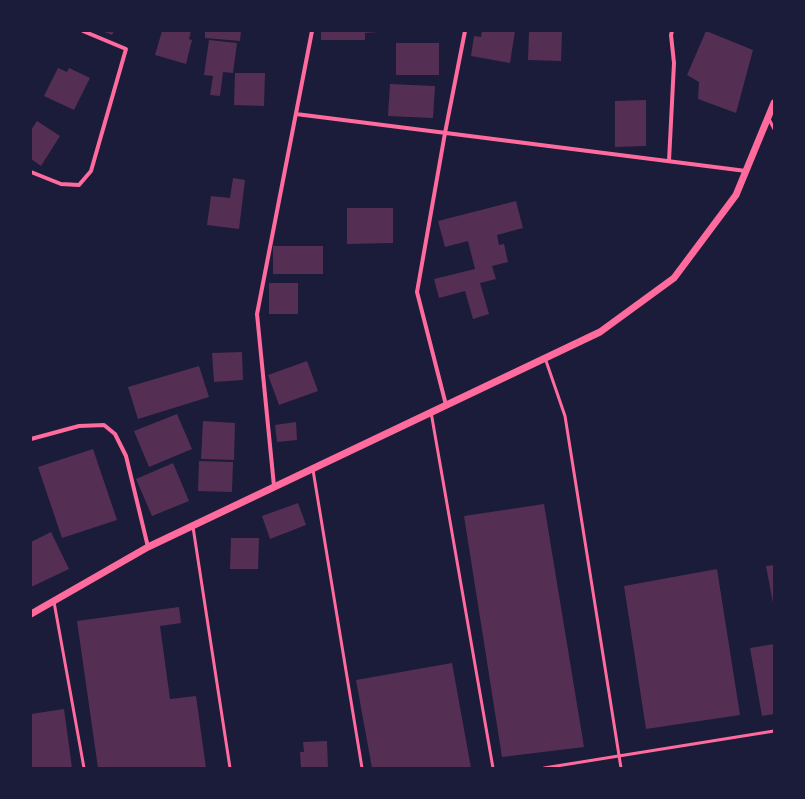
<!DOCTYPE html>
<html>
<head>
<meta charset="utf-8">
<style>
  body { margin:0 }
  #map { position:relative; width:805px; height:799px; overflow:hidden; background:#1b1b3a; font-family:"Varela Round",sans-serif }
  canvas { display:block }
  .frame { position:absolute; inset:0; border:32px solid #1b1b3a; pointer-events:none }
</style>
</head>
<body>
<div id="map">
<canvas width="805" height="799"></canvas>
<div class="frame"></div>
</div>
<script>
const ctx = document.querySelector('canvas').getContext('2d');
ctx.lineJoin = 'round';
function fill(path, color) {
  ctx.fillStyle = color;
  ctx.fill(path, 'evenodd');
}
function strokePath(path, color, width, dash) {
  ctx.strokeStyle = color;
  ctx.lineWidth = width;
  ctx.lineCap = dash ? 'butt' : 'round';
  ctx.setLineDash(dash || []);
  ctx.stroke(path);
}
fill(new Path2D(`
  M 102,31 L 114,31 L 112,35 Z
  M 162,31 L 191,31 L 189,39 L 192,40 L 186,64 L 155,55 Z
  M 205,31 L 241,31 L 240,41 L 205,38 Z
  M 321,31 L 379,31 L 379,32 L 365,33 L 365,40 L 321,40 Z
  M 482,31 L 515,31 L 510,63 L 471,56 L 474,36 L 481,37 Z
  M 529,31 L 562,31 L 561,61 L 528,60 Z
  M 706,31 L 753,50 L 736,113 L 698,99 L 699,82 L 687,75 Z
  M 209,40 L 237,43 L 233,73 L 223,72 L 220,96 L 210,95 L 213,76 L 204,75 Z
  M 396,43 L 439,43 L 439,75 L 396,75 Z
  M 58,68 L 67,72 L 69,68 L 90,78 L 74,110 L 44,96 Z
  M 235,73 L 265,73 L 264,106 L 234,105 Z
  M 390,84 L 435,86 L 433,118 L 388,116 Z
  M 646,100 L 646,146 L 615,147 L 615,101 Z
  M 37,121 L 60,136 L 41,166 L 31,159 L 31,130 Z
  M 233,178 L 245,180 L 239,229 L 207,225 L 211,196 L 230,198 Z
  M 516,201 L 523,228 L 497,235 L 499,245 L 504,244 L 508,262 L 492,266 L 496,279 L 480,283 L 489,314 L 473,319 L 465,291 L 439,298 L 434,279 L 475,269 L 468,241 L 445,247 L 438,221 Z
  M 347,208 L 393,208 L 393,243 L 347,244 Z
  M 273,246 L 323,246 L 323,274 L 273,274 Z
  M 269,283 L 298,283 L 298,314 L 269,314 Z
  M 242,352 L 243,380 L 214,382 L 212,353 Z
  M 307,361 L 318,391 L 279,405 L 268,375 Z
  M 199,366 L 209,397 L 138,419 L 128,387 Z
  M 177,414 L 192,449 L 149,467 L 134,431 Z
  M 203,421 L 235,423 L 234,460 L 201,459 Z
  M 296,422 L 297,440 L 277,442 L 275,425 Z
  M 93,449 L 117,520 L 62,538 L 38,467 Z
  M 199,461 L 233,462 L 232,492 L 198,491 Z
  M 173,463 L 189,501 L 152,516 L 136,479 Z
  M 298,503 L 306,525 L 270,539 L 262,516 Z
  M 544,504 L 584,747 L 502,757 L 464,516 Z
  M 51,532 L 69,569 L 31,587 L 31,542 Z
  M 231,538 L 259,538 L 258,569 L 230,569 Z
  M 774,565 L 774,603 L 773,603 L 766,566 Z
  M 717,569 L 740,715 L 646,729 L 624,586 Z
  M 179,607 L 181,623 L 160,626 L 170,699 L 196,696 L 206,768 L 98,768 L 77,621 Z
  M 774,644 L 774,714 L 762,716 L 750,648 Z
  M 452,663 L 471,768 L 372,768 L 356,680 Z
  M 64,709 L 72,768 L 31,768 L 31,714 Z
  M 327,741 L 328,768 L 301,768 L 300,752 L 304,752 L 303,742 Z`), '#542f53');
strokePath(new Path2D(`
  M 769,119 L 774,129
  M 545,358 L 565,416 L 621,768
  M 431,412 L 493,768
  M 313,470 L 362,768
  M 193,527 L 230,768
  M 54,602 L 84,768
  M 544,768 L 774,731`), '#ff6b9d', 3);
strokePath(new Path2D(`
  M 296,114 L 746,171
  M 669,161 L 674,63 L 671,35 L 672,31
  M 31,172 L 61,184 L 79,185 L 91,171 L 126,49 L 83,31
  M 446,405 L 417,292 L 445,133 L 465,31
  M 31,439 L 79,426 L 104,425 L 115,434 L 126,456 L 148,547
  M 274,486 L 257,314 L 312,31`), '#ff6b9d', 4);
strokePath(new Path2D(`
  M 31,614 L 148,547 L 600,332 L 674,278 L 736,195 L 774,103`), '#ff6b9d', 7);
</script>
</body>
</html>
